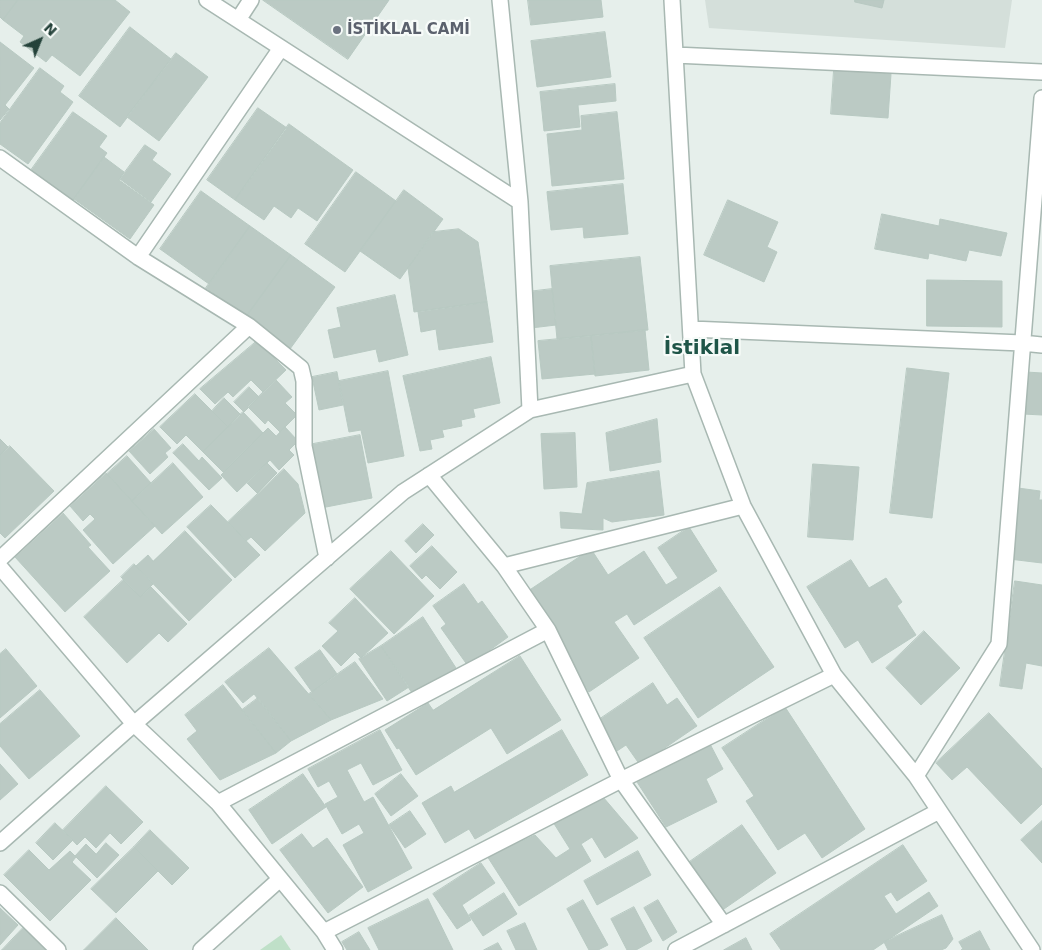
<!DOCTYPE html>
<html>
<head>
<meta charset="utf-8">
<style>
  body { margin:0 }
  #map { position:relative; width:1042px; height:950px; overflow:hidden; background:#e6efeb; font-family:"DejaVu Sans",sans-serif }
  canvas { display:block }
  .north { position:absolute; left:15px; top:15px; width:50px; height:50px; -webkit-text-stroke:4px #f7fbf9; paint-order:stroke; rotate:44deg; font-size:14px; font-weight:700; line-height:20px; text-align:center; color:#24423a }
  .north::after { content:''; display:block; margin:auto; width:18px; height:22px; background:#24423a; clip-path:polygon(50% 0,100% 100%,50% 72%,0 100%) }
</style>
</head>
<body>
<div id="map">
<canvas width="1042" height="950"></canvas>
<div class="north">N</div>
</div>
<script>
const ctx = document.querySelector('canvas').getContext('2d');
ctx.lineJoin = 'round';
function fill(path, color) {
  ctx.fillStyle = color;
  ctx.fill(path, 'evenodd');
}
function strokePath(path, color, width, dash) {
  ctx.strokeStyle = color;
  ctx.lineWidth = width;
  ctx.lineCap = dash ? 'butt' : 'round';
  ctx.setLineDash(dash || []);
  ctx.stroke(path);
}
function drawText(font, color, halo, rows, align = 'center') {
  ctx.font = font + ' "DejaVu Sans",sans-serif';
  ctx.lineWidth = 4.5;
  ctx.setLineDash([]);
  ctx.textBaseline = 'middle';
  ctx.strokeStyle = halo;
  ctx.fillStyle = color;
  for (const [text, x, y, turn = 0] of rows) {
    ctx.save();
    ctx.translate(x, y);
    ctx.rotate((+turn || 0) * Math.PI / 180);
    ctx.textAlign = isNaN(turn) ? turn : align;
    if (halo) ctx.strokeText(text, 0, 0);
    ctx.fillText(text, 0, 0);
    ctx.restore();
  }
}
fill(new Path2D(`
  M 705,0 L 1012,0 L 1005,48 L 709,28 Z`), '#d4dfda');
fill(new Path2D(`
  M 281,935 L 291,950 L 260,950 Z`), '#bfe0c8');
const building = new Path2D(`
  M 0,0 L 18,0 L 3,20 L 0,17 Z
  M 18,0 L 115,0 L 130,12 L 80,76 L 52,55 L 46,62 L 20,42 L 24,36 L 3,20 Z
  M 263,0 L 389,0 L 348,59 Z
  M 528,0 L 601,0 L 603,17 L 531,25 Z
  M 855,0 L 884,0 L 882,8 L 855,2 Z
  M 130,27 L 171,59 L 120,127 L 79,96 Z
  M 605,32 L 611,77 L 537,87 L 531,41 Z
  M 0,42 L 34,68 L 5,105 L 9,109 L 0,120 Z
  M 176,53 L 208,77 L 159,141 L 127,117 Z
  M 40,68 L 64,86 L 60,92 L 73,102 L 28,164 L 0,144 L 0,123 Z
  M 834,70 L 891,74 L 888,118 L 831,114 Z
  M 615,84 L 616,101 L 578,105 L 580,127 L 544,131 L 540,92 Z
  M 258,108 L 287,128 L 235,200 L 207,180 Z
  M 73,112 L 107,136 L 99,147 L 107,153 L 71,203 L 29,173 Z
  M 617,112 L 624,179 L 552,186 L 547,134 L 582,130 L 581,116 Z
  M 289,124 L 353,170 L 317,221 L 298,208 L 291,218 L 274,206 L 264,220 L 235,200 Z
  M 145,145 L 157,153 L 152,160 L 171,174 L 151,202 L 120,179 Z
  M 104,157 L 124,172 L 119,180 L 154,205 L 130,239 L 74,199 Z
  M 356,172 L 396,201 L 345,272 L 305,244 Z
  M 623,184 L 628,234 L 584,238 L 583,227 L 551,230 L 547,192 Z
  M 404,190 L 443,219 L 400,279 L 360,251 Z
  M 201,191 L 250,226 L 209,284 L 160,249 Z
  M 728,200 L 778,222 L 767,247 L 777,252 L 764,282 L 704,255 Z
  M 882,214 L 939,226 L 940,219 L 1007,233 L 1001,256 L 969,250 L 966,261 L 929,253 L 928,259 L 875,249 Z
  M 250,226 L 291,255 L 246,317 L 206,288 Z
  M 459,229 L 478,242 L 487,302 L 414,312 L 408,268 L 433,232 Z
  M 291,255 L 335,287 L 290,349 L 246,317 Z
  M 640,257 L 648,330 L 557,339 L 550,266 Z
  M 927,280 L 1002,281 L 1002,327 L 927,326 Z
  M 552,289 L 556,325 L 531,328 L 527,292 Z
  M 395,295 L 408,355 L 379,362 L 376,349 L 334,358 L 328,330 L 341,327 L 337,308 Z
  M 487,302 L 493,342 L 439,350 L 436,329 L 421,332 L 418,312 Z
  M 645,330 L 649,370 L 595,376 L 591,336 Z
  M 591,336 L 595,374 L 542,379 L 538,341 Z
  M 257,341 L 286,370 L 263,392 L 251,380 L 233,397 L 228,392 L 215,404 L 200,389 Z
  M 491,357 L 500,403 L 473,409 L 475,417 L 461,420 L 462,426 L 442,430 L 444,437 L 430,440 L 432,449 L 420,451 L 403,376 Z
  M 907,368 L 949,373 L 932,518 L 890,513 Z
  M 388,371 L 404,456 L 368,463 L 361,430 L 349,432 L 339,381 Z
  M 337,372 L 343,405 L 319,410 L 312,377 Z
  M 1026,372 L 1042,373 L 1042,415 L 1023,414 Z
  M 276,380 L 292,397 L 285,403 L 297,415 L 280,432 L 268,420 L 265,424 L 248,407 Z
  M 249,387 L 259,397 L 244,412 L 234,402 Z
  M 195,394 L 228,427 L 203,452 L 186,435 L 177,444 L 160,427 Z
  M 224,398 L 241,415 L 228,427 L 212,411 Z
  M 243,412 L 263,433 L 223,472 L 203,452 Z
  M 657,419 L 661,462 L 610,471 L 606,433 Z
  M 285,427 L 298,441 L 289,450 L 294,455 L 279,470 L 270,460 L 237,492 L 221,475 L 268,428 L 276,436 Z
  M 154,429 L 171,448 L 165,453 L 168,457 L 150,474 L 129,451 Z
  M 575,433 L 577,487 L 544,489 L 541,434 Z
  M 360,435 L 372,498 L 321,508 L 308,445 Z
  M 0,439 L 8,447 L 0,455 Z
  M 183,444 L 199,461 L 202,457 L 222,478 L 209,490 L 173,453 Z
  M 10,446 L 54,491 L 5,538 L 0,533 L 0,455 Z
  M 127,456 L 151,483 L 132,501 L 107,474 Z
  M 173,463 L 203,497 L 162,534 L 132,501 Z
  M 267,463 L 277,473 L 257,493 L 247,483 Z
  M 813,464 L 859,467 L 853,540 L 808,537 Z
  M 284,469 L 298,484 L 305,513 L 265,551 L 251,537 L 246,541 L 228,522 Z
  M 659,471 L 664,515 L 612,522 L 603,518 L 603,530 L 561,528 L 560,512 L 582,514 L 587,483 Z
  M 106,473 L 155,526 L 113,564 L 83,530 L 95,519 L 90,514 L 83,521 L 70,506 Z
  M 1018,488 L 1040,491 L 1039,500 L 1042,500 L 1042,563 L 1009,559 Z
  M 211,505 L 260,555 L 235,578 L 187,527 Z
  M 63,513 L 91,545 L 88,547 L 110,571 L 65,612 L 15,557 Z
  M 423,524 L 434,535 L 416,553 L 405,541 Z
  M 689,527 L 717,571 L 634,625 L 627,614 L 614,622 L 639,658 L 589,692 L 559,646 L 563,644 L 528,591 L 591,549 L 608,575 L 644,551 L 666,585 L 678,578 L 658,548 Z
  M 185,531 L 232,580 L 189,621 L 136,566 L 148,555 L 153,561 Z
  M 432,546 L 457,572 L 440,589 L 426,575 L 422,579 L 410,566 Z
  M 391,551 L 434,596 L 394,634 L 350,589 Z
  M 851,560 L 869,588 L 886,578 L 902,602 L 897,606 L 916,635 L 872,663 L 858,640 L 845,648 L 807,587 Z
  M 134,564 L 153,584 L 140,597 L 121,577 Z
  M 123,580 L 140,597 L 151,587 L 187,624 L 168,642 L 159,633 L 127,663 L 84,617 Z
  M 1015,581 L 1042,585 L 1042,666 L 1026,663 L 1022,689 L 1000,686 Z
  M 464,584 L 478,604 L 482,601 L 508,637 L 468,666 L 441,628 L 446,624 L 433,606 Z
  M 720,587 L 774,667 L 698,718 L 644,638 Z
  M 355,598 L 388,633 L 361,658 L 355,652 L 341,666 L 322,646 L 338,631 L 329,623 Z
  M 423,617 L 456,668 L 414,696 L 381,646 Z
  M 924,631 L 960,668 L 921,705 L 886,668 Z
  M 381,646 L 409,687 L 387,701 L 359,659 Z
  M 269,648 L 331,720 L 291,741 L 254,694 L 243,703 L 225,682 Z
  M 6,649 L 37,686 L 0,718 L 0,654 Z
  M 320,650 L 337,674 L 312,692 L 295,668 Z
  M 520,656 L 561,720 L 507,754 L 491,728 L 416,775 L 399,748 L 397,749 L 385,730 L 428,703 L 433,710 Z
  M 355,662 L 383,699 L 331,720 L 309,694 Z
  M 653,683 L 667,705 L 677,698 L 697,726 L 640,765 L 626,745 L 617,751 L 597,721 Z
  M 223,685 L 276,753 L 220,780 L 187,739 L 197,731 L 185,715 Z
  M 40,690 L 80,736 L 29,779 L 0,746 L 0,724 Z
  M 258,698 L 291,741 L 276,753 L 242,710 Z
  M 785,707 L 865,829 L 822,858 L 805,833 L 778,850 L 746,801 L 754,796 L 722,748 Z
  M 989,713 L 1042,769 L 1042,804 L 1021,824 L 967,767 L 952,780 L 936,763 Z
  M 380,730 L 402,770 L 373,785 L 361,763 L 347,770 L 364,802 L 373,797 L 412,868 L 368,892 L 343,845 L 364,833 L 359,824 L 342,834 L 325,804 L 338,797 L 329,781 L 318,787 L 308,769 Z
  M 562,730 L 588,775 L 475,839 L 469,829 L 445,843 L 422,803 L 451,786 L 454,792 Z
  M 710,744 L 723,769 L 706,779 L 717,802 L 666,827 L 637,782 Z
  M 0,764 L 18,784 L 0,800 Z
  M 303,774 L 326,807 L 272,844 L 249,810 Z
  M 401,774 L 418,796 L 391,816 L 375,794 Z
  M 106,786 L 143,822 L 121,844 L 110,833 L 96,848 L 85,837 L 77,845 L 63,830 Z
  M 603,797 L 638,838 L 605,858 L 592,837 L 581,844 L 591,861 L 519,906 L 487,856 L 535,835 L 556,858 L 570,849 L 553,822 Z
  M 410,811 L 426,834 L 405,848 L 389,825 Z
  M 1042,821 L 1042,863 L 1021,840 Z
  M 55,823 L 73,840 L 53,860 L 36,843 Z
  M 742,825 L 776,873 L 721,911 L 688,863 Z
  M 150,830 L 189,868 L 172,885 L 134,847 Z
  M 302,834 L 313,848 L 327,838 L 363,887 L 328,913 L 280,850 Z
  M 106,843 L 119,855 L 97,878 L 75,856 L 86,844 L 96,854 Z
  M 903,845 L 927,881 L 897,901 L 891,892 L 884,896 L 896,914 L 929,892 L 938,906 L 873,950 L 781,950 L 770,934 Z
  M 134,847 L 158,871 L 116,913 L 91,889 Z
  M 29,850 L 49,870 L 70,851 L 76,857 L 72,862 L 91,880 L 50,921 L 4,875 Z
  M 638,851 L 651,875 L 597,905 L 584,881 Z
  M 481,863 L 495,883 L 462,905 L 471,920 L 457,929 L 433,894 Z
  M 504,893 L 517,914 L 483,936 L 469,915 Z
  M 428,899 L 453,950 L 379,950 L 368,928 Z
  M 583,900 L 608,945 L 598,950 L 589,950 L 567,909 Z
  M 658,900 L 677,932 L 663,941 L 644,908 Z
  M 634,907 L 652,941 L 636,950 L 627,950 L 611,919 Z
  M 0,908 L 18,925 L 0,945 Z
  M 942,915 L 953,939 L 946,948 L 941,950 L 888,950 L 884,942 Z
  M 116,918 L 148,950 L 84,950 Z
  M 525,923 L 537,950 L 516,950 L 507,931 Z
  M 24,927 L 48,950 L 2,950 Z
  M 980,931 L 990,950 L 961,950 L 963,949 L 959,942 Z
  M 359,932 L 370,950 L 347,950 L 342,942 Z
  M 746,938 L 752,950 L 724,950 Z
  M 498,943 L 502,950 L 484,950 Z`);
fill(building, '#bbcac4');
strokePath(building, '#b8c9c2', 1);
const minor = new Path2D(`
  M 207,0 L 520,202 L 530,410
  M 500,0 L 520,202
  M 672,0 L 693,374 L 743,506 L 834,675 L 916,776 L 1032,950
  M 238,20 L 251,0
  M 675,55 L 1042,72
  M 0,158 L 138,257 L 249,326 L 301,368 L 304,381 L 304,446 L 327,558
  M 138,257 L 281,48
  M 691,329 L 1022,343 L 1042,345
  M 429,475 L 504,566 L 548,630 L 621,780 L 724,925
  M 0,559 L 249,326
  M 504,566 L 743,506
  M 0,567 L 134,724 L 218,803 L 324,932 L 335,950
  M 916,776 L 999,644 L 1042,98
  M 218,803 L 548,630
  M 0,843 L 134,724 L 403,492 L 530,410 L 693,374
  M 0,893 L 58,950
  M 324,932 L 621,780 L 834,675
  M 201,950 L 280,879
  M 676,950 L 939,811`);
strokePath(minor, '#a8b8b2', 18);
strokePath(minor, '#fff', 15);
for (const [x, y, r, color] of [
  [337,30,5,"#6b7280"]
]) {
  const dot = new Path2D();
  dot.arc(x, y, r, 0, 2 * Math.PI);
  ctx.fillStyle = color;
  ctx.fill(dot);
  strokePath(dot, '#f7fbf9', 2);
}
drawText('bold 15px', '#5b616d', '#f7fbf9', [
  ["İSTİKLAL CAMİ",347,30]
], 'left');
drawText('bold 20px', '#1f5548', '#f7fbf9', [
  ["İstiklal",702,349]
]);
</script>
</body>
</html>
